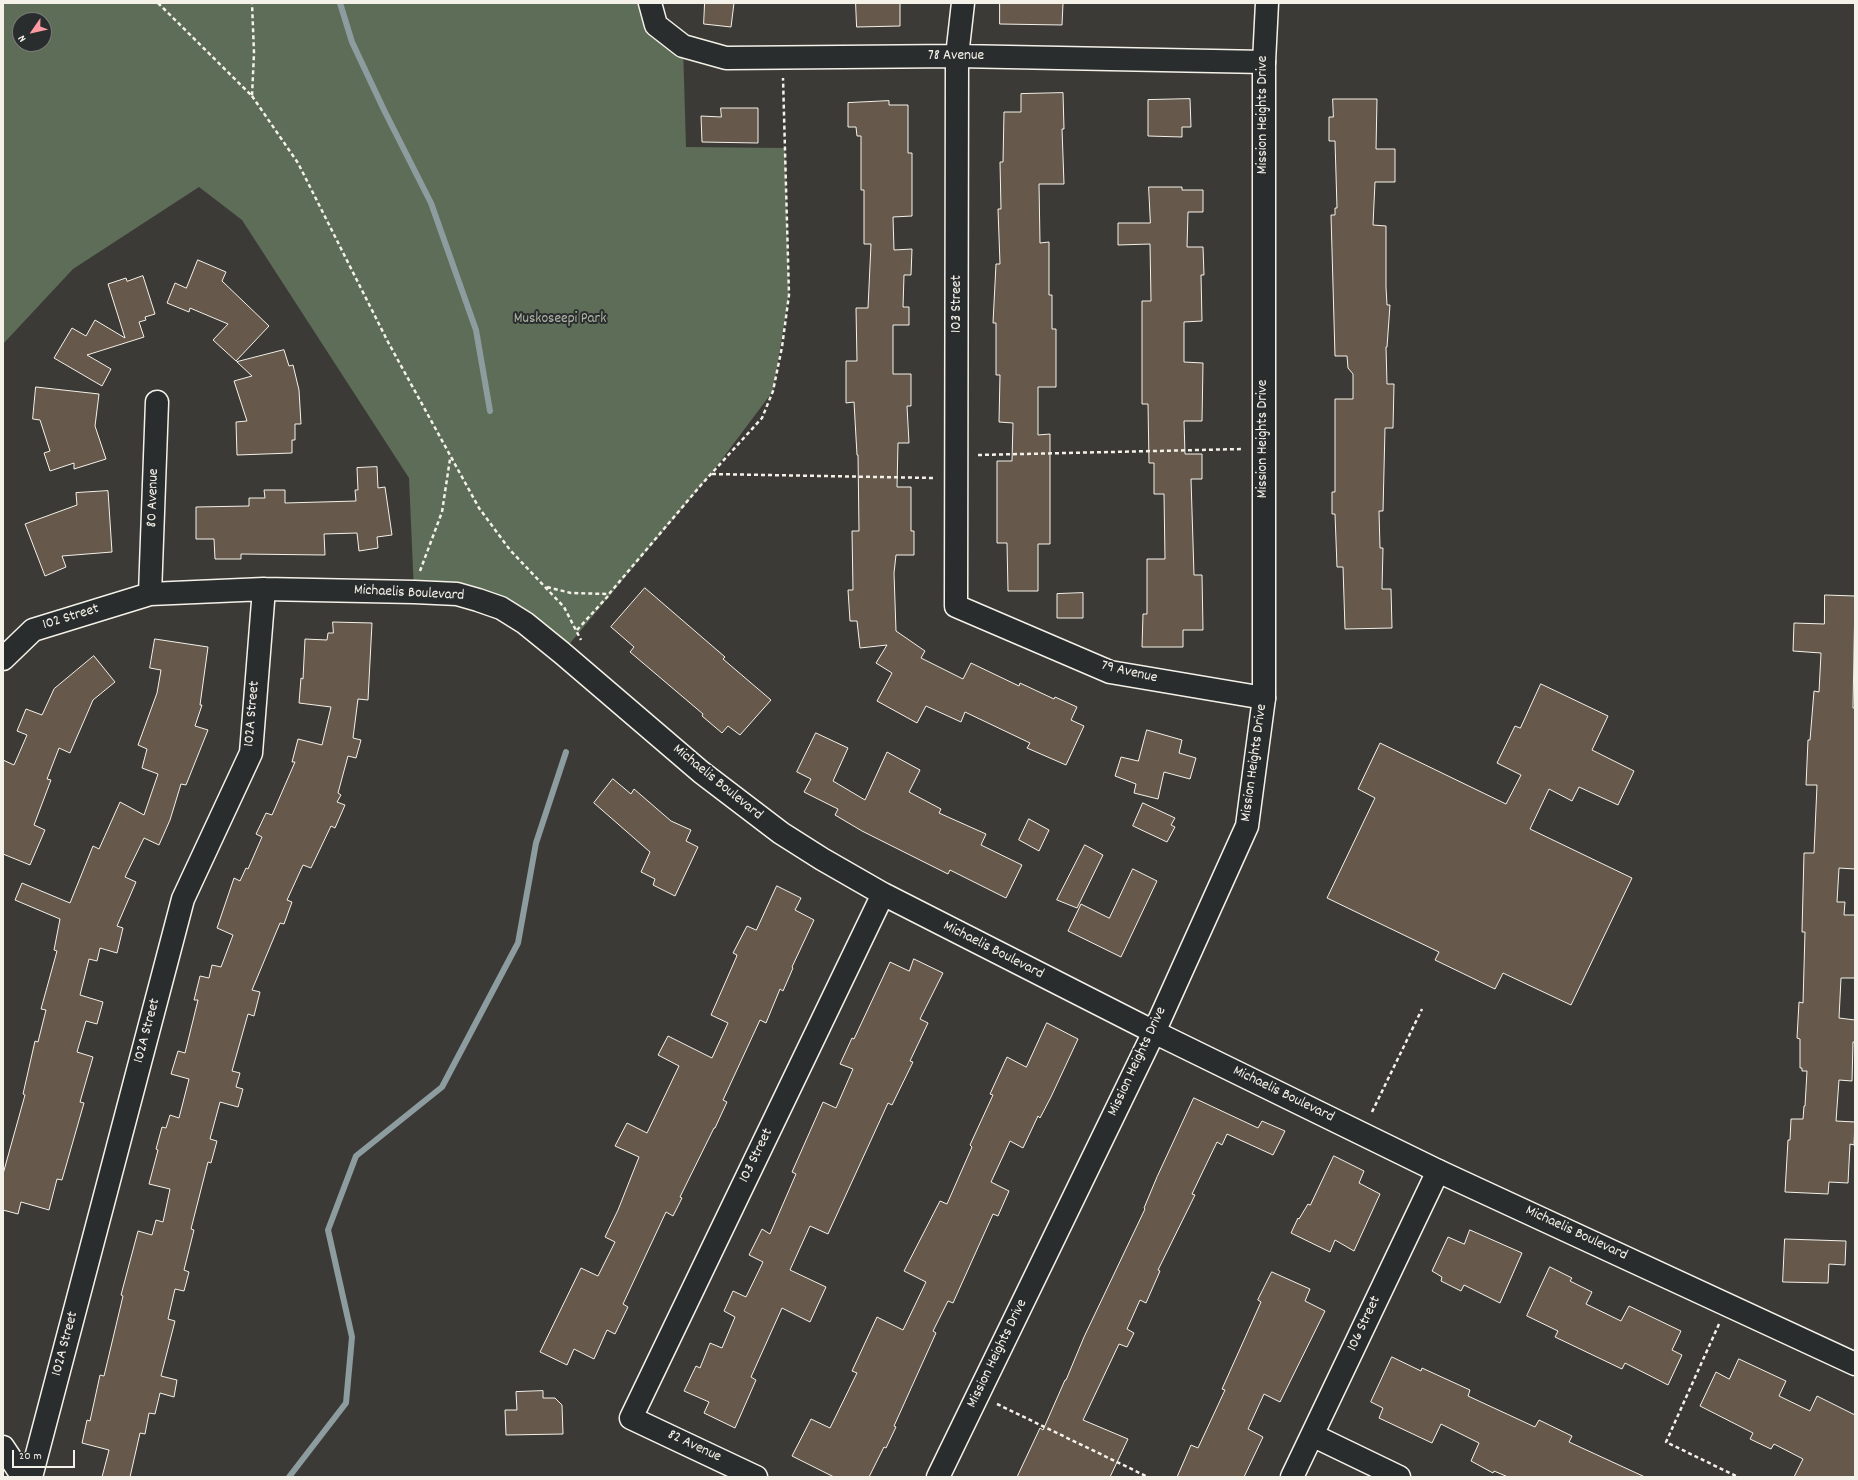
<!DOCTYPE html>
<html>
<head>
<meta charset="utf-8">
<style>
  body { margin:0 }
  #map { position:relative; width:1858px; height:1480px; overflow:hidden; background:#3c3a37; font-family:Dekko,sans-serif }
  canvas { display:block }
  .frame { position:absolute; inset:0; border:4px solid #f4f1e8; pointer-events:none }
  .north { position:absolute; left:12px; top:12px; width:40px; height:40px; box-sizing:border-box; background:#2a2d2e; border:1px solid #7b7b78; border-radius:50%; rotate:236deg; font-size:11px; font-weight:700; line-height:16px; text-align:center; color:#f4f1e8 }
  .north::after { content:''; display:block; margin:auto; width:14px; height:18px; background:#ff9aa2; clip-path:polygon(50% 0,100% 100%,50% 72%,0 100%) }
  .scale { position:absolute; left:12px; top:1450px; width:63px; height:18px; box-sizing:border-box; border:2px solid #f4f1e8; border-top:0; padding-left:5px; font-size:12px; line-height:14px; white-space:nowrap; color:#f4f1e8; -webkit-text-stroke:3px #2a2d2e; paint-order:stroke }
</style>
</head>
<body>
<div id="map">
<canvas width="1858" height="1480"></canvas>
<div class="frame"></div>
<div class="north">N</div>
<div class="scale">20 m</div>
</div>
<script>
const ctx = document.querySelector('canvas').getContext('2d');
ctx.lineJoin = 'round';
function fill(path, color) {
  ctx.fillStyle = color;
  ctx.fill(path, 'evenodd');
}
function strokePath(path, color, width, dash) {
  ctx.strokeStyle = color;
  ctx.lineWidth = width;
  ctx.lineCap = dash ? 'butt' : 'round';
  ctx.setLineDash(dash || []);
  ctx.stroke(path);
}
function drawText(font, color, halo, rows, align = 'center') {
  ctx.font = font + ' Dekko,sans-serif';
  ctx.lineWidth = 4;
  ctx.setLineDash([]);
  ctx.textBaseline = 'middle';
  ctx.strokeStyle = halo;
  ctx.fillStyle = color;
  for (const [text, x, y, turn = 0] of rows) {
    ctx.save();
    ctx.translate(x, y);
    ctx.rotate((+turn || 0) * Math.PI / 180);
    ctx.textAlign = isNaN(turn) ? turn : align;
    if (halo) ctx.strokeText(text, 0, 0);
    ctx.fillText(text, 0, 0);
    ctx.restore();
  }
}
fill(new Path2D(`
  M 3,3 L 650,3 L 683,46 L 686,147 L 785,148 L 789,295 L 773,391 L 711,474 L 562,653 L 525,623 L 414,592 L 409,478 L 242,220 L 199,187 L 73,269 L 3,344 ZM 20,20 L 44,20 L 44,44 L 20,44 Z`), '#5d6d57');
strokePath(new Path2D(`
  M 340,3 L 352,42 L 384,110 L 431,203 L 476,330 L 490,411
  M 289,1477 L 346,1403 L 352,1337 L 328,1230 L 356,1156 L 442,1087 L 518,943 L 536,843 L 566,752`), '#8d9c9e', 6);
const building = new Path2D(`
  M 705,3 L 734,3 L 731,27 L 704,24 Z
  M 856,3 L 900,3 L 900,26 L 857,27 Z
  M 1000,3 L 1063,3 L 1062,25 L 1000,24 Z
  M 1063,93 L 1064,129 L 1062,129 L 1064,184 L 1039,184 L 1040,243 L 1049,242 L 1049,295 L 1052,295 L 1052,329 L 1056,329 L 1056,387 L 1038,387 L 1038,435 L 1050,434 L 1050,544 L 1038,544 L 1038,591 L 1008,591 L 1007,543 L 997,543 L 997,461 L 1012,461 L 1013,423 L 999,422 L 1000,375 L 996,375 L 996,323 L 993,323 L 996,264 L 1000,264 L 998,209 L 1001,209 L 1000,162 L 1003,162 L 1004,112 L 1021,112 L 1021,94 Z
  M 1190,99 L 1191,127 L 1182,127 L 1182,137 L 1148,136 L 1148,100 Z
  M 1333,99 L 1377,99 L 1376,149 L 1395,149 L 1395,182 L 1375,182 L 1373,225 L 1386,226 L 1386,287 L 1387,305 L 1390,305 L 1387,347 L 1386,347 L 1387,384 L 1394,384 L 1393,428 L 1385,428 L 1383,511 L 1379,511 L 1380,548 L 1383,548 L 1382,589 L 1391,589 L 1392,628 L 1345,629 L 1343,567 L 1337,567 L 1335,514 L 1332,514 L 1332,492 L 1335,492 L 1335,399 L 1353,399 L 1353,374 L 1348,368 L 1347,356 L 1335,356 L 1331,215 L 1335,215 L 1335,208 L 1337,208 L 1335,141 L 1329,141 L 1329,117 L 1333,117 Z
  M 889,101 L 889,105 L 908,105 L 908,153 L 912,153 L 912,216 L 893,217 L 894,250 L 912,249 L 911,275 L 904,275 L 903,307 L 909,307 L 909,325 L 893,325 L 893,374 L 911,374 L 911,406 L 907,406 L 909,443 L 898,443 L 897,487 L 911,487 L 911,531 L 914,531 L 914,555 L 896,555 L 894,573 L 896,631 L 925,651 L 921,658 L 963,679 L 971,663 L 1019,686 L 1020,683 L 1054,699 L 1055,697 L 1077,707 L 1071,720 L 1084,726 L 1066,765 L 1027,748 L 1030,743 L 965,712 L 961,722 L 926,706 L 917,723 L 877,701 L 892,673 L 876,663 L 887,645 L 860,648 L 857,621 L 850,621 L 848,590 L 853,590 L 852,531 L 859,531 L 858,455 L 857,455 L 854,402 L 846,403 L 846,361 L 857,361 L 856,308 L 868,308 L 871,244 L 864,244 L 864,190 L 861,190 L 861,136 L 857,136 L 856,127 L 848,127 L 848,103 Z
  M 721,108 L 758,108 L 758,143 L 702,142 L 701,116 L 721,117 Z
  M 1149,187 L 1182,187 L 1182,190 L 1203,190 L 1203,212 L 1188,212 L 1187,247 L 1203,247 L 1204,275 L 1201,275 L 1202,321 L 1184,322 L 1184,362 L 1203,363 L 1202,421 L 1184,421 L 1185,454 L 1202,454 L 1202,479 L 1191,479 L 1194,575 L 1202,575 L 1203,630 L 1183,630 L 1183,647 L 1142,647 L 1143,614 L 1147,614 L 1147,559 L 1165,559 L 1164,494 L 1154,494 L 1154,463 L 1149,463 L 1148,404 L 1142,404 L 1142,301 L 1151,301 L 1150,244 L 1118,245 L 1118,223 L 1150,223 Z
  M 198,260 L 226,272 L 222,281 L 269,326 L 236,361 L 213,340 L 228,324 L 190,308 L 189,312 L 167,303 L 175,283 L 186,288 Z
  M 143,276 L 155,314 L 145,317 L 146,320 L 139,322 L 144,337 L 87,355 L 111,369 L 102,386 L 54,358 L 72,328 L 86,336 L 95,320 L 125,338 L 108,284 L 126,278 L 127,281 Z
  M 284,350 L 289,366 L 293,365 L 299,390 L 301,424 L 295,424 L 295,440 L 292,440 L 292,453 L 237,455 L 236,422 L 247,421 L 234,381 L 252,376 L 237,362 Z
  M 36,387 L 99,394 L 95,426 L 106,459 L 74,469 L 74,463 L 50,471 L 44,453 L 50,451 L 40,420 L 33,419 Z
  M 377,467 L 378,488 L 385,487 L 392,535 L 377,537 L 378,548 L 359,551 L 357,533 L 324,534 L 325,555 L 241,554 L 241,559 L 215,559 L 214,539 L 196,539 L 196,507 L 249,506 L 249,498 L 265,498 L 264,490 L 285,490 L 285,503 L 356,501 L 355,490 L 358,490 L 357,468 Z
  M 108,491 L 112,552 L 62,556 L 66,567 L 45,576 L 25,524 L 77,505 L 76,493 Z
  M 645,588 L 725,657 L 723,659 L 771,700 L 740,735 L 728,726 L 722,733 L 702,716 L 703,714 L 630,652 L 634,647 L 611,627 Z
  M 1083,593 L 1083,618 L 1057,618 L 1057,594 Z
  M 1825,595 L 1855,596 L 1853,708 L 1855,708 L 1855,869 L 1839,868 L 1837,902 L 1845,902 L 1844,915 L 1855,915 L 1855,978 L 1841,978 L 1839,1018 L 1855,1020 L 1855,1042 L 1853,1042 L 1852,1081 L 1839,1080 L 1836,1121 L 1855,1122 L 1854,1145 L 1850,1144 L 1848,1183 L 1829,1182 L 1828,1194 L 1785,1192 L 1788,1140 L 1790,1140 L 1791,1119 L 1803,1119 L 1804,1106 L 1805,1106 L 1807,1071 L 1802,1071 L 1802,1068 L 1800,1068 L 1800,1039 L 1797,1038 L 1799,1002 L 1803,1003 L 1805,932 L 1802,932 L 1804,853 L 1814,853 L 1817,785 L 1806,785 L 1808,740 L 1810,740 L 1814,691 L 1819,692 L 1821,653 L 1793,651 L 1794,623 L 1824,624 Z
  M 333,622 L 372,623 L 368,700 L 358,699 L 353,738 L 361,740 L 356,758 L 348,756 L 338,793 L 341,795 L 337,802 L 345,805 L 335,828 L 331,826 L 311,868 L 303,865 L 287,900 L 292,902 L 284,924 L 280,923 L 252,990 L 260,992 L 254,1016 L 248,1014 L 232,1071 L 240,1073 L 236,1087 L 243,1089 L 238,1107 L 220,1102 L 210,1139 L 217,1141 L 211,1163 L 208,1162 L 191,1229 L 194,1230 L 184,1270 L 189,1272 L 184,1291 L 175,1289 L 168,1319 L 175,1321 L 161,1376 L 177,1380 L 174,1397 L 160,1393 L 155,1414 L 149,1413 L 145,1434 L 140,1433 L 130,1477 L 102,1477 L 109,1450 L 82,1443 L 87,1420 L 90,1421 L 100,1375 L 104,1376 L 123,1296 L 121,1295 L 138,1231 L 152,1235 L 156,1220 L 163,1222 L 170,1189 L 149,1184 L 158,1150 L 156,1149 L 162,1127 L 166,1128 L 170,1115 L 179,1118 L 189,1079 L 171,1074 L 178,1051 L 185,1053 L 198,1000 L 194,1000 L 200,976 L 209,978 L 212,965 L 221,967 L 233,935 L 217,928 L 234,878 L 240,881 L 246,868 L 248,869 L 262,837 L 256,834 L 266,813 L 272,815 L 295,762 L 292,762 L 298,739 L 322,745 L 331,707 L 299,703 L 301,678 L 303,679 L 305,639 L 327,640 L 328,633 L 333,633 Z
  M 155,639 L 208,647 L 200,705 L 202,705 L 195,726 L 208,730 L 186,785 L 181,784 L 170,820 L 159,845 L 144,838 L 125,877 L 136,882 L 117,926 L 123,928 L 117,953 L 100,948 L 97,961 L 89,959 L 80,995 L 103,1002 L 97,1024 L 86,1021 L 77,1052 L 93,1057 L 80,1102 L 84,1103 L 62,1180 L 57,1179 L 49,1210 L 21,1202 L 18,1214 L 3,1210 L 3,1174 L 25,1095 L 23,1094 L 35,1041 L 38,1042 L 46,1010 L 41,1009 L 57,951 L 54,950 L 60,919 L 15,900 L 22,883 L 70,903 L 93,846 L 99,849 L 120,802 L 144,815 L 158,774 L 142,768 L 147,749 L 138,745 L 157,693 L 161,670 L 150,668 Z
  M 94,656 L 115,682 L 93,700 L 70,753 L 59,748 L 47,779 L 51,780 L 34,825 L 45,830 L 30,865 L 3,854 L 3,760 L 14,765 L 27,735 L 17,731 L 26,709 L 42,715 L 54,689 Z
  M 1541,684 L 1608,716 L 1592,750 L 1634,771 L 1618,805 L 1579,787 L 1572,801 L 1549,789 L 1530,829 L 1632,878 L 1571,1005 L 1503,973 L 1495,989 L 1435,960 L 1439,952 L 1327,898 L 1375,798 L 1358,789 L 1380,743 L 1506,804 L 1521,775 L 1497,763 L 1515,726 L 1520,728 Z
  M 1147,730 L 1182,740 L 1179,753 L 1196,758 L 1190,779 L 1164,772 L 1158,799 L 1134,793 L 1136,784 L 1115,776 L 1121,757 L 1138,761 Z
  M 816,733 L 848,748 L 833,781 L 865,800 L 887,752 L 920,770 L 909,792 L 941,809 L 939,813 L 986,834 L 981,845 L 1022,865 L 1006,898 L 950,870 L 948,874 L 862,831 L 835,815 L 838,809 L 804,792 L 811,779 L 797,772 Z
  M 613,779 L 631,794 L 634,789 L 671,821 L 691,830 L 686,841 L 698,847 L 675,896 L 653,885 L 655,879 L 641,872 L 650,852 L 594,803 Z
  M 1143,803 L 1175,818 L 1171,825 L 1175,827 L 1167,842 L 1133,826 Z
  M 1029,819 L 1049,830 L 1039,851 L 1019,840 Z
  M 1085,845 L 1103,855 L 1077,908 L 1057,900 Z
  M 1133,869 L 1157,881 L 1121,957 L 1068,931 L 1081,904 L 1109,918 Z
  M 777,886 L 801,898 L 795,910 L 814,920 L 792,967 L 793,968 L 783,991 L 780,989 L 766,1023 L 760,1020 L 723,1100 L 727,1102 L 715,1128 L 714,1128 L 680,1197 L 682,1198 L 673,1216 L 666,1212 L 623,1304 L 628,1307 L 615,1334 L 607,1330 L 594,1359 L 574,1349 L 567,1365 L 540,1352 L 581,1268 L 598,1276 L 615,1242 L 605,1237 L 618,1210 L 639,1157 L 615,1146 L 627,1123 L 647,1133 L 679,1066 L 658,1055 L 668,1036 L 712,1058 L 728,1023 L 711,1015 L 736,958 L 737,955 L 733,953 L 747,926 L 756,930 Z
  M 914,959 L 943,973 L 920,1019 L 928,1023 L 910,1061 L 913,1062 L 892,1105 L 888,1103 L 828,1234 L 810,1226 L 790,1270 L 826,1287 L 810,1322 L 782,1308 L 751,1377 L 756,1380 L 735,1428 L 704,1413 L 709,1402 L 684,1391 L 696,1366 L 700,1368 L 710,1343 L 722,1348 L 735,1317 L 724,1311 L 733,1291 L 746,1297 L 763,1262 L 749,1255 L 762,1229 L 770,1234 L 796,1174 L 792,1172 L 823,1102 L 836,1108 L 853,1069 L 840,1064 L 852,1038 L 854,1039 L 890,962 L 909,971 Z
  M 1047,1023 L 1078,1039 L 1051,1097 L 1040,1118 L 1038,1116 L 1023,1148 L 1010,1141 L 991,1182 L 1009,1191 L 998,1216 L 993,1214 L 953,1303 L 948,1301 L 933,1331 L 936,1333 L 894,1426 L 896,1427 L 886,1448 L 884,1447 L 869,1477 L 834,1477 L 792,1456 L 811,1419 L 830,1428 L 857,1373 L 852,1371 L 877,1317 L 903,1330 L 926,1282 L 904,1271 L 940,1201 L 947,1204 L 972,1147 L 970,1145 L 993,1095 L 990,1094 L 1007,1057 L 1026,1067 Z
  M 1194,1098 L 1258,1128 L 1262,1121 L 1285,1131 L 1273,1155 L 1227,1134 L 1222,1145 L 1217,1142 L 1192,1194 L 1195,1195 L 1158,1270 L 1160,1271 L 1146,1303 L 1140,1300 L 1127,1329 L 1134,1333 L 1127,1347 L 1119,1344 L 1083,1420 L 1128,1439 L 1110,1477 L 1017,1477 L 1040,1428 L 1043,1430 L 1065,1380 L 1066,1380 L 1084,1337 L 1145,1209 L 1144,1208 L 1157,1177 Z
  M 1334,1156 L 1364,1171 L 1359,1183 L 1380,1194 L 1354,1251 L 1335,1240 L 1330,1252 L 1291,1233 L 1298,1218 L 1299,1219 L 1308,1204 L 1310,1205 Z
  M 1470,1230 L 1522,1253 L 1500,1303 L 1464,1285 L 1461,1291 L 1441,1281 L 1442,1277 L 1432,1271 L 1448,1237 L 1464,1244 Z
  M 1785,1239 L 1846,1241 L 1845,1265 L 1829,1264 L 1828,1283 L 1783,1282 Z
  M 1550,1267 L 1572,1278 L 1570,1281 L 1592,1292 L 1586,1304 L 1621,1321 L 1629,1306 L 1681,1331 L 1672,1350 L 1682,1355 L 1668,1385 L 1625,1363 L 1622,1369 L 1555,1337 L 1558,1331 L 1527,1316 Z
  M 1272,1272 L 1310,1289 L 1305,1301 L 1325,1311 L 1280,1402 L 1264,1394 L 1248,1429 L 1263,1437 L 1244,1477 L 1177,1477 L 1191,1445 L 1198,1448 L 1225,1390 L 1222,1389 L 1261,1302 L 1258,1300 Z
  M 1392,1357 L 1421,1371 L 1422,1368 L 1470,1390 L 1468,1396 L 1535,1427 L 1539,1420 L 1572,1436 L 1569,1442 L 1645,1477 L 1508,1477 L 1494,1471 L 1493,1473 L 1471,1461 L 1479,1443 L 1441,1424 L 1432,1443 L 1379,1418 L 1383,1408 L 1371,1402 Z
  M 1739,1359 L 1786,1381 L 1779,1396 L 1810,1411 L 1817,1396 L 1855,1415 L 1855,1477 L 1794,1477 L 1803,1459 L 1774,1444 L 1771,1449 L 1750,1439 L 1753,1433 L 1700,1406 L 1716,1372 L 1729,1379 Z
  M 543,1391 L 543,1398 L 555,1398 L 562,1405 L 563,1434 L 506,1435 L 505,1410 L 517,1410 L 516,1392 Z`);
fill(building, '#66594c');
strokePath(building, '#f4f1e8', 1);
const street = new Path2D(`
  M 650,3 L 656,25 L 683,46 L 726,58 L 957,56 L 1264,62
  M 963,3 L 957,56 L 956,606 L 1110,672 L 1264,698
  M 150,594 L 157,402
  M 3,659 L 33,630 L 150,594 L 264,589 L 414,592 L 457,594 L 478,600 L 501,608 L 525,623 L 562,653 L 701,772 L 781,833 L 822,859 L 883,894 L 1154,1032
  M 1312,1435 L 1399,1477
  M 3,1447 L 23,1477
  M 31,1477 L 183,899 L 251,753 L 264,589
  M 756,1477 L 631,1418 L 883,894
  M 1292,1477 L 1438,1171`);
const secondary = new Path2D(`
  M 1154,1032 L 1438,1171 L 1855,1364
  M 938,1477 L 1154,1032 L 1247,826 L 1264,698 L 1264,62 L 1267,3`);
strokePath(street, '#f4f1e8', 25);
strokePath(secondary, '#f4f1e8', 25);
strokePath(new Path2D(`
  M 158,3 L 252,96 L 254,53 L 252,3
  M 252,96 L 298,163 L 388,342 L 479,508 L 510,550 L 564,607 L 581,640
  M 978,455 L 1243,449
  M 712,474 L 935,478
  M 420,571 L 442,512 L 450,459
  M 547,587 L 571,593 L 609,594 L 701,485 L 762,418 L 773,391 L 782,347 L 789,295 L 783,78
  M 577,630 L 609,595
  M 1372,1112 L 1422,1009
  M 1719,1324 L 1666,1442 L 1738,1477
  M 997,1404 L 1148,1477`), '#f4f1e8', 2.5, [4, 3]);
strokePath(street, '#2a2d2e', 22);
strokePath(secondary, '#2a2d2e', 22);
drawText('15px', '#f4f1e8', '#2a2d2e', [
  ["78 Avenue",956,57],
  ["Mission Heights Drive",1264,115,-90],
  ["103 Street",958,304,-90],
  ["Mission Heights Drive",1264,439,-90],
  ["80 Avenue",154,498,-88],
  ["Michaelis Boulevard",409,594,3],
  ["102 Street",71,618,-17],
  ["79 Avenue",1129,673,13],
  ["102A Street",253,714,-85],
  ["Mission Heights Drive",1255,763,-82],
  ["Michaelis Boulevard",717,783,39],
  ["Michaelis Boulevard",993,951,27],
  ["102A Street",148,1031,-75],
  ["Mission Heights Drive",1138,1062,-65],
  ["Michaelis Boulevard",1283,1095,26],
  ["103 Street",757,1156,-64],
  ["Michaelis Boulevard",1576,1234,25],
  ["106 Street",1365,1324,-65],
  ["102A Street",66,1344,-75],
  ["Mission Heights Drive",998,1354,-64],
  ["82 Avenue",694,1447,25]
]);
drawText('15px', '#b0b6a7', '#2a2d2e', [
  ["Muskoseepi Park",560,320]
]);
</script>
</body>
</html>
